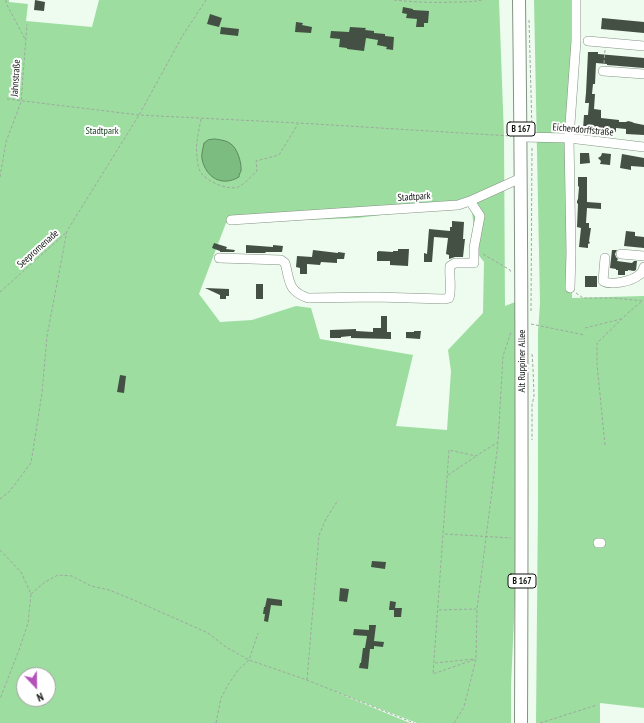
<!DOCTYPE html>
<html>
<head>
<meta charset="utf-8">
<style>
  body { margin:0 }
  #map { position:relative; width:644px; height:723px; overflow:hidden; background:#edfcee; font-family:"PT Sans Narrow",sans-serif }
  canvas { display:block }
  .north { position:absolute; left:16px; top:667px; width:40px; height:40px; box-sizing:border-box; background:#fff; border:1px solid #9fa19f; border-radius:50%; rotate:158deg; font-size:11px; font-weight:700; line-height:16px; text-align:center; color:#0f140f }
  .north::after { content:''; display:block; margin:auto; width:14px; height:18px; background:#b452b9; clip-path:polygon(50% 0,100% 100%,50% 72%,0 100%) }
</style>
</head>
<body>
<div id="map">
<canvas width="644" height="723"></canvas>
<div class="north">N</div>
</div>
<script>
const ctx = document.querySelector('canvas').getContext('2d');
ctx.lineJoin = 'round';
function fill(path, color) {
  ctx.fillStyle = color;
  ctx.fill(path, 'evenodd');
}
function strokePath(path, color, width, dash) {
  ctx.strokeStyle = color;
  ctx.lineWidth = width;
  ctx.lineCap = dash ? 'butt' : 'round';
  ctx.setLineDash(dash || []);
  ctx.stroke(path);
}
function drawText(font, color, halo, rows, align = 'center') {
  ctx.font = font + ' "PT Sans Narrow",sans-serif';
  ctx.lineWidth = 4;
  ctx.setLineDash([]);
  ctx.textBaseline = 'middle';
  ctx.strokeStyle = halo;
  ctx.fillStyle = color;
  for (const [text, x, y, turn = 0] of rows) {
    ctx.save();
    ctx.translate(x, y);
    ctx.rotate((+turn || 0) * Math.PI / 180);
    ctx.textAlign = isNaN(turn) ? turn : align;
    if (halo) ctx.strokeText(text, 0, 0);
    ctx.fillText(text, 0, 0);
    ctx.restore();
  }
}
fill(new Path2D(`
  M 0,0 L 9,0 L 9,2 L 28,4 L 26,21 L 92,27 L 99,0 L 499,0 L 504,136 L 505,306 L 520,300 L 518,534 L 511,685 L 511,723 L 417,723 L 331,690 L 410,723 L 0,723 ZM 471,204 L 477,253 L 484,262 L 483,313 L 448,350 L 451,371 L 447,430 L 396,426 L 413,355 L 320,339 L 311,308 L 296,306 L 252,320 L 220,322 L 199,294 L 226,223 L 357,218 ZM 24,675 L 48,675 L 48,699 L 24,699 Z
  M 534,0 L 576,0 L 572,217 L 572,298 L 644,296 L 644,708 L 600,703 L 600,723 L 536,723 L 538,502 L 538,332 L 540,303 Z`), '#9ddea0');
const water = new Path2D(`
  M 215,139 C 220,140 226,140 231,144 C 237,148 242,163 241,171 C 240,173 239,175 239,177 C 222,187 206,178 202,159 C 201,154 203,149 204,143 L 208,140 Z`);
fill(water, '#7dbc80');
strokePath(water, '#5c8a5e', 1);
fill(new Path2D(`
  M 35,0 L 45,2 L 44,11 L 34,10 Z
  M 403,7 L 413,9 L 413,10 L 429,11 L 428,23 L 424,23 L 424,27 L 416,27 L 417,19 L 406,18 L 407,14 L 402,13 Z
  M 210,14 L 222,18 L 219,27 L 207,24 Z
  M 602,18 L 644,22 L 644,33 L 601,29 Z
  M 296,22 L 303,23 L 302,25 L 312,27 L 311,33 L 295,32 Z
  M 221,27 L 239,29 L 238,36 L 220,34 Z
  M 350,27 L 366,28 L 365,30 L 374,31 L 374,33 L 385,34 L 385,36 L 394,37 L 393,50 L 386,49 L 387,47 L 377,45 L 378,40 L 366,38 L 364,51 L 347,49 L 347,48 L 339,47 L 340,39 L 330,38 L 331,31 L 349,32 Z
  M 588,52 L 598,52 L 598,54 L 644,58 L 644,68 L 607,65 L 607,64 L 596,63 L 595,84 L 593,84 L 592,94 L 595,94 L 594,109 L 601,110 L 601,118 L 619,120 L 619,122 L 626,122 L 628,121 L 632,122 L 634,123 L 644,125 L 644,135 L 626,134 L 626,129 L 616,128 L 616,132 L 596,129 L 595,130 L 583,129 L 584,115 L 588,115 L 589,103 L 585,103 L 586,93 Z
  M 580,153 L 589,153 L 590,163 L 580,164 Z
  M 602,153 L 611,154 L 610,165 L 600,164 L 601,161 L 598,158 L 601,156 Z
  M 622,154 L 644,158 L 644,167 L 631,166 L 631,170 L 620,168 Z
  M 578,177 L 587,177 L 587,202 L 601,203 L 601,209 L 587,208 L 586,223 L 589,223 L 589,228 L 591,228 L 589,241 L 590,243 L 588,244 L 588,248 L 579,247 L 581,228 L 577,227 L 578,204 L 577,203 L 577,201 L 578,199 L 579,187 L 578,186 Z
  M 452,221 L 464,222 L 463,239 L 465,239 L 463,257 L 455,257 L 449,259 L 449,255 L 446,254 L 448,238 L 434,237 L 432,262 L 424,262 L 424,253 L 427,254 L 429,229 L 450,231 L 450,227 L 452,227 Z
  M 626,231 L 635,232 L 635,236 L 644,237 L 644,248 L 624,246 Z
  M 214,243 L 227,247 L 226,249 L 235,250 L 234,252 L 220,252 L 220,251 L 212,248 Z
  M 246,245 L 273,247 L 273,245 L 283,246 L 282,252 L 266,252 L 265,253 L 246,253 Z
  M 398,249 L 409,249 L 408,266 L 390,265 L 390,261 L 377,261 L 377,252 L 378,252 L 378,251 L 393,252 L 393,251 L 398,251 Z
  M 313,250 L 338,253 L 338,252 L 345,253 L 344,259 L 337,259 L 337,263 L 321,262 L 320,265 L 307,264 L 307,274 L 300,274 L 300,268 L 296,267 L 297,256 L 312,257 Z
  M 612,250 L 617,250 L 615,254 L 616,257 L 618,259 L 617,261 L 632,263 L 634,261 L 637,261 L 636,270 L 634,271 L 628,270 L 628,271 L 625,271 L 625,275 L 618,275 L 618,270 L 616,270 L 616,269 L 610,268 Z
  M 585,276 L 597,276 L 597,287 L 585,287 Z
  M 256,284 L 263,284 L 263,299 L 256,299 Z
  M 205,288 L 229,289 L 229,296 L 226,296 L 226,299 L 220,299 L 220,295 Z
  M 381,316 L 387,316 L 387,332 L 391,332 L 391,339 L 351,338 L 351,336 L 341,337 L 341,338 L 330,338 L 330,330 L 356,329 L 356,331 L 373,332 L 373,328 L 381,328 Z
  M 414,331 L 421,331 L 420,339 L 406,338 L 406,332 L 414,332 Z
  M 120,375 L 126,376 L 124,393 L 117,392 Z
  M 372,561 L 386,562 L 385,569 L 371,567 Z
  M 340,588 L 349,589 L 347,602 L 339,601 Z
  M 267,598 L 282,600 L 282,606 L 271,605 L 268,622 L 264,621 L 265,614 L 263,614 L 264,607 L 265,607 Z
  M 390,601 L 396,602 L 395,608 L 402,608 L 401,617 L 394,617 L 394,610 L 389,610 Z
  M 369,625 L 376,625 L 374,641 L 384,642 L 383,647 L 374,646 L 374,649 L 370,649 L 368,669 L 359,668 L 360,663 L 361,663 L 363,648 L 365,648 L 367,636 L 353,635 L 354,629 L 369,630 Z`), '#445044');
const minor = new Path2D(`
  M 588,41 L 644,46
  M 603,71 L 644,74
  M 521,137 L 569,138 L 644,147
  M 231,220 L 458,205 L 470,201 L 521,178
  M 621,254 L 644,256
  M 219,258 L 281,260 L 285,263 C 290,280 287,291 308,298 L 376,297 L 444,299 L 449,298 C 452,289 449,276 450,266 L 455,263 L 474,263 L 474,248 L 480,216 L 470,201
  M 605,258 L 603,281 C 611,286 632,281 639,275 C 642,273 643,271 644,267
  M 570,288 L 571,252 L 569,138 L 576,41 L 576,0
  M 598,543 L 601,543`);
const major = new Path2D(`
  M 519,0 C 522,241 522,482 521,723`);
strokePath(minor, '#849284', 10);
strokePath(major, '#849284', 14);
strokePath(new Path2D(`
  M 6,0 L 6,3 L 25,39
  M 394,0 C 414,2 434,3 454,2 C 464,2 473,2 482,0
  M 529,20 L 532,129
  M 604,63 L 605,50
  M 7,99 L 139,115 L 298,123 L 511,136
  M 201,119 C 199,131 195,144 197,156 C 197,160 198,167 200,171 C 205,181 228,191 238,187 C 245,184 251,176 257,171 L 256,161 L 279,155 L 298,124
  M 0,177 L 6,142 L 21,102 L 27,24
  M 483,254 L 510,270 L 511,273
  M 0,292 L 67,232
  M 576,293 L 583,298 L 614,298 L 644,301
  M 531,311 L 532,146
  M 531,324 L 585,335
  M 585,328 L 621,319
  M 532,354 L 533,368 L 534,396 L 532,405 L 532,440
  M 605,445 L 597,364 L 597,343 L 629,312 L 641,302
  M 448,475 L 475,457
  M 0,499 L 10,491 L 31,463 L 42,393 L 47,336 L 67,231 L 139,115 L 183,35 L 206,0
  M 445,534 L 511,538
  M 0,550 L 21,572 L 31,594 L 28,623 L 19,650 L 0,699
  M 31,594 L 45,582 L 58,575 L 72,576 L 91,586 L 109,590 L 136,601 L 208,633 L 226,647 L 249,660 L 307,680 L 414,723
  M 439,610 L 476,609
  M 476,658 L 477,609 L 498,443
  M 435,663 L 474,659
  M 307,680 L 319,535 L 326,519 L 338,500
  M 216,723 L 221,698 L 228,685 L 238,670 L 249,660 L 258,633
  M 454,723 L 464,707 L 476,659 L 433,674 L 449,450 L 476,456 L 498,442 L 503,356 L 511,332
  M 540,723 L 597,705`), '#9da89e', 1, [3, 2]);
strokePath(minor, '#fff', 9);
strokePath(major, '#fff', 12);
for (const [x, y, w] of [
  [521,129,28],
  [522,581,28]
]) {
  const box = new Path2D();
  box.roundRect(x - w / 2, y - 7, w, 14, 3);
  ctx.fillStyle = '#fff';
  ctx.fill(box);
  strokePath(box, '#0f140f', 1);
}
drawText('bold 9px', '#0f140f', null, [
  ["B 167",521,129],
  ["B 167",522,581]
]);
drawText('10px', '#0f140f', '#fff', [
  ["Jahnstraße",16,78,-86],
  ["Eichendorffstraße",583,130,5],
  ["Stadtpark",414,197,-4],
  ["Seepromenade",38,249,-42],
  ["Alt Ruppiner Allee",522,361,-90]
]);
drawText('10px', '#16431c', '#fff', [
  ["Stadtpark",102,131]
]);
</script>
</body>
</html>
